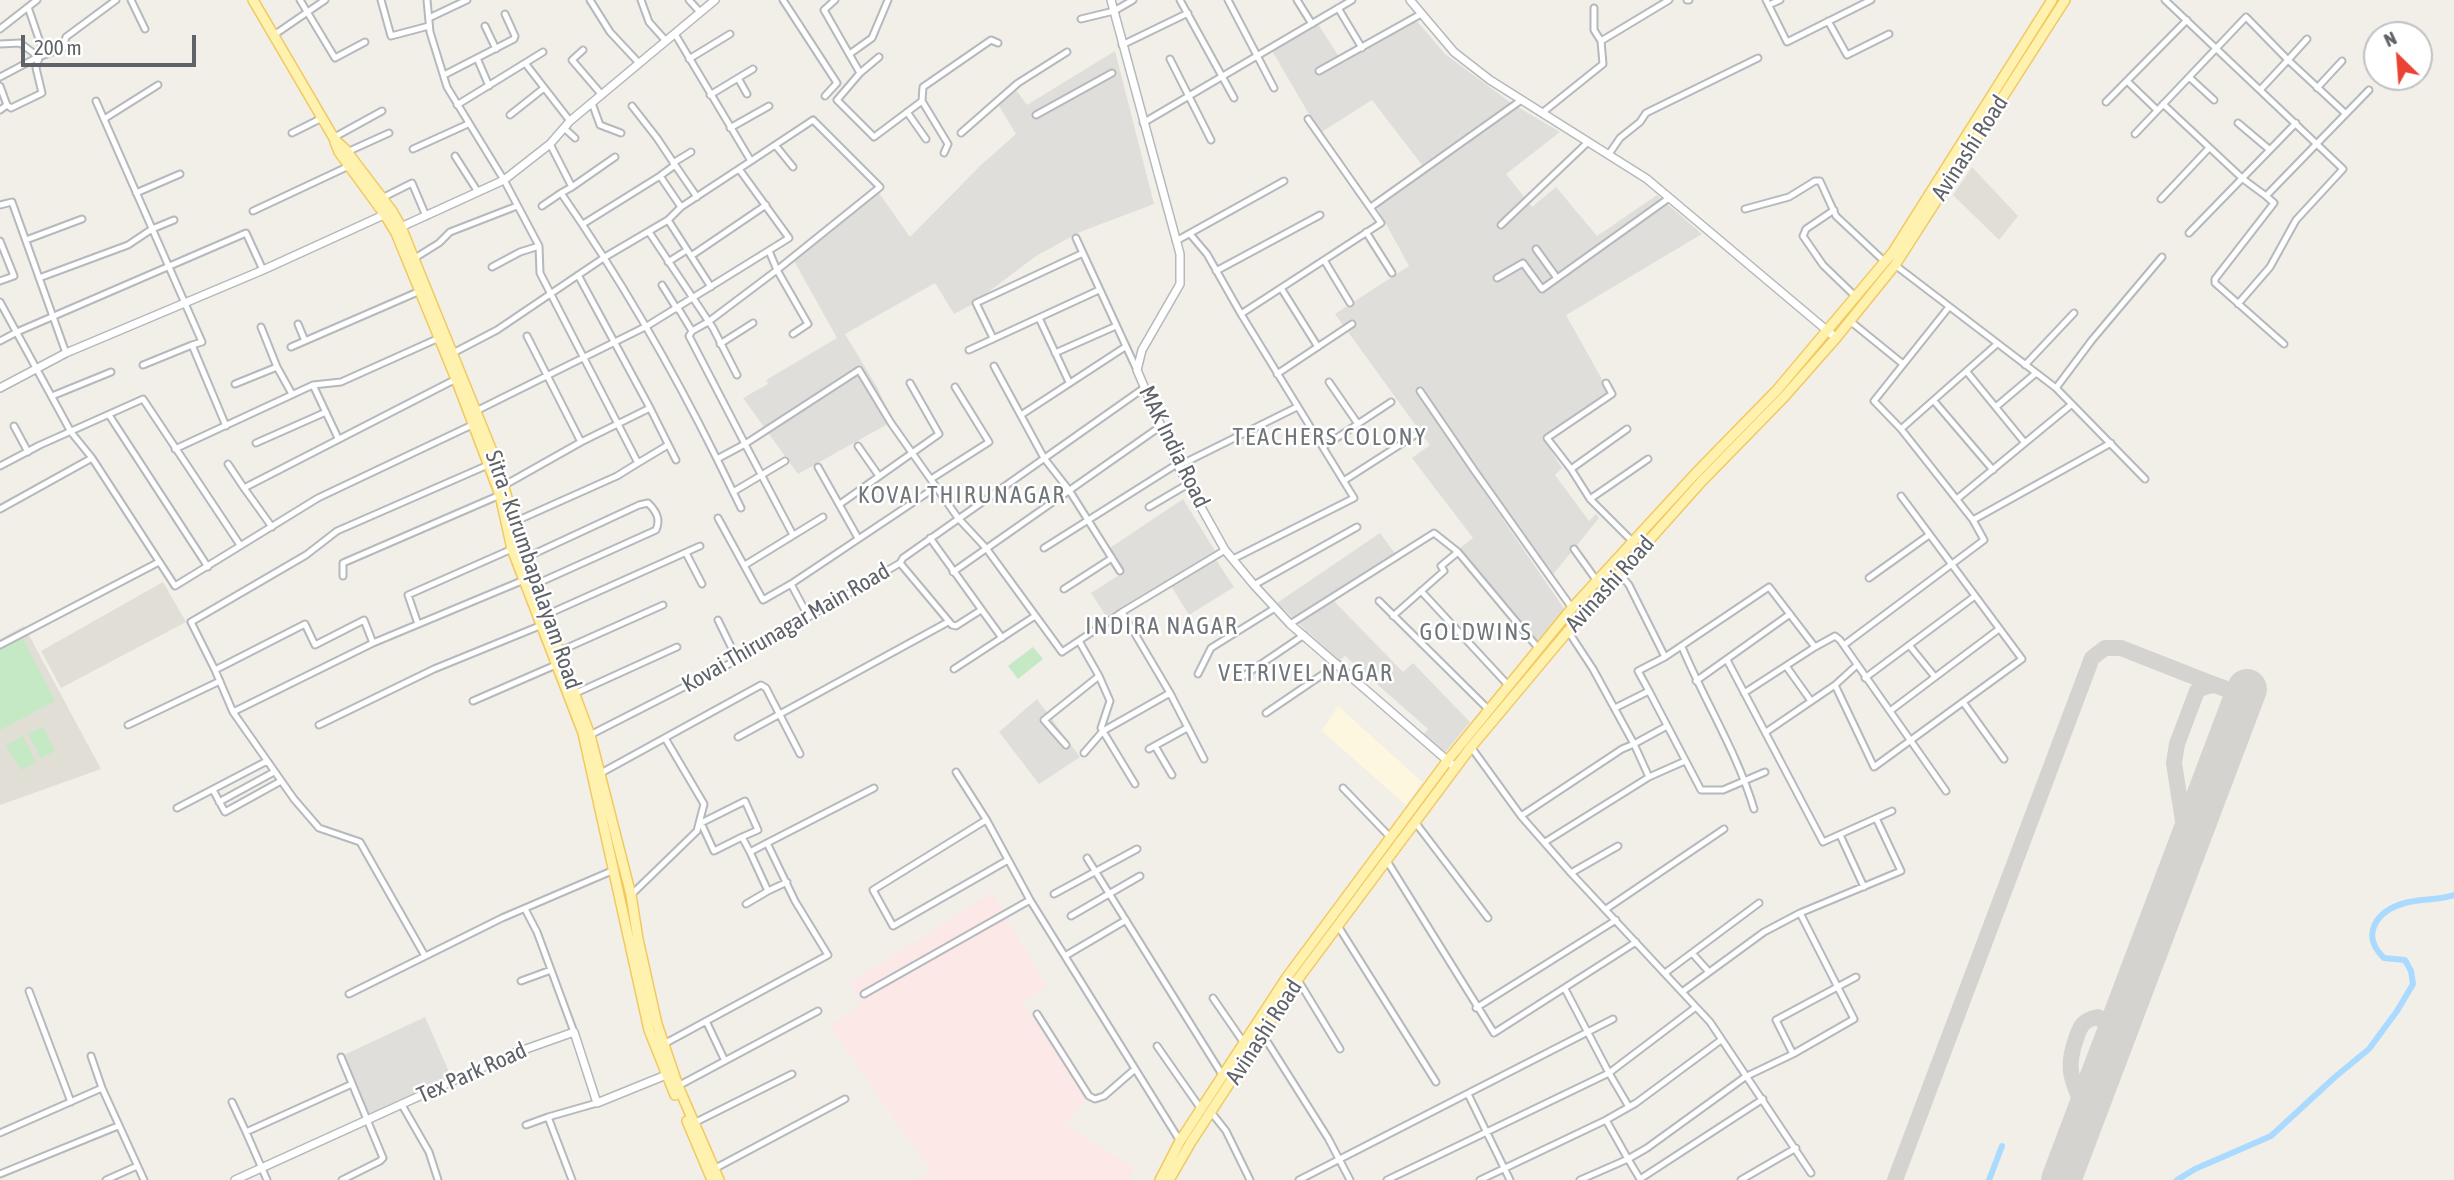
<!DOCTYPE html>
<html>
<head>
<meta charset="utf-8">
<style>
  body { margin:0 }
  #map { position:relative; width:2454px; height:1180px; overflow:hidden; background:#f1efe8; font-family:"Asap Condensed",sans-serif }
  canvas { display:block }
  .north { position:absolute; left:2363px; top:21px; width:70px; height:70px; box-sizing:border-box; background:#fff; border:2px solid #bfc1c3; border-radius:50%; rotate:335deg; font-size:19px; font-weight:700; line-height:28px; text-align:center; color:#5f6368 }
  .north::after { content:''; display:block; margin:auto; width:24px; height:32px; background:#ea4335; clip-path:polygon(50% 0,100% 100%,50% 72%,0 100%) }
  .scale { position:absolute; left:21px; top:35px; width:175px; height:32px; box-sizing:border-box; border:4px solid #5f6368; border-top:0; padding-left:9px; font-size:21px; line-height:24px; white-space:nowrap; color:#5f6368; -webkit-text-stroke:5px #fff; paint-order:stroke }
</style>
</head>
<body>
<div id="map">
<canvas width="2454" height="1180"></canvas>
<div class="north">N</div>
<div class="scale">200 m</div>
</div>
<script>
const ctx = document.querySelector('canvas').getContext('2d');
ctx.lineJoin = 'round';
function fill(path, color) {
  ctx.fillStyle = color;
  ctx.fill(path, 'evenodd');
}
function strokePath(path, color, width, dash) {
  ctx.strokeStyle = color;
  ctx.lineWidth = width;
  ctx.lineCap = dash ? 'butt' : 'round';
  ctx.setLineDash(dash || []);
  ctx.stroke(path);
}
function drawText(font, color, halo, rows, align = 'center') {
  ctx.font = font + ' "Asap Condensed",sans-serif';
  ctx.lineWidth = 5;
  ctx.setLineDash([]);
  ctx.textBaseline = 'middle';
  ctx.strokeStyle = halo;
  ctx.fillStyle = color;
  for (const [text, x, y, turn = 0] of rows) {
    ctx.save();
    ctx.translate(x, y);
    ctx.rotate((+turn || 0) * Math.PI / 180);
    ctx.textAlign = isNaN(turn) ? turn : align;
    if (halo) ctx.strokeText(text, 0, 0);
    ctx.fillText(text, 0, 0);
    ctx.restore();
  }
}
fill(new Path2D(`
  M 1338,706 L 1422,782 L 1406,805 L 1322,731 Z`), '#fef7e0');
fill(new Path2D(`
  M 1415,19 L 1445,54 L 1511,103 L 1422,165 L 1372,100 L 1320,133 L 1271,49 L 1318,24 L 1343,63 Z
  M 1115,51 L 1154,204 L 1080,232 L 1036,256 L 971,305 L 954,314 L 935,283 L 845,334 L 877,387 L 893,421 L 798,474 L 743,398 L 768,384 L 766,380 L 837,338 L 793,259 L 877,190 L 910,237 L 981,165 L 1016,134 L 998,104 L 1016,90 L 1027,105 Z
  M 1516,106 L 1560,132 L 1506,174 L 1532,207 L 1556,187 L 1597,236 L 1657,195 L 1702,234 L 1566,315 L 1609,392 L 1542,437 L 1562,468 L 1555,475 L 1589,521 L 1596,514 L 1599,518 L 1551,577 L 1453,435 L 1447,438 L 1565,610 L 1536,643 L 1459,549 L 1473,538 L 1412,458 L 1430,445 L 1335,314 L 1409,266 L 1375,204 Z
  M 1183,499 L 1215,551 L 1106,616 L 1091,593 L 1124,572 L 1110,548 Z
  M 1380,533 L 1396,555 L 1329,596 L 1403,672 L 1413,663 L 1470,722 L 1444,754 L 1423,735 L 1428,729 L 1345,656 L 1339,661 L 1277,603 Z
  M 1216,560 L 1234,587 L 1189,615 L 1171,586 Z
  M 1037,699 L 1080,757 L 1039,784 L 999,732 Z
  M 425,1017 L 453,1081 L 368,1120 L 344,1055 Z`), '#e0deda');
fill(new Path2D(`
  M 1972,167 L 2018,216 L 1999,240 L 1953,195 Z
  M 163,582 L 186,622 L 61,688 L 41,651 Z
  M 24,626 L 101,769 L 0,805 L 0,639 Z`), '#e1ded6');
fill(new Path2D(`
  M 992,892 L 1047,987 L 1022,1002 L 1086,1099 L 1065,1124 L 1134,1168 L 1128,1180 L 917,1180 L 931,1171 L 829,1025 L 863,1003 L 851,983 Z`), '#fce8e6');
fill(new Path2D(`
  M 22,637 L 55,701 L 0,730 L 0,649 Z
  M 1033,647 L 1043,659 L 1018,679 L 1008,666 Z
  M 43,727 L 55,751 L 41,758 L 28,734 Z
  M 23,736 L 36,762 L 21,770 L 6,745 Z`), '#c5e8c5');
strokePath(new Path2D(`
  M 1989,1180 L 2002,1146
  M 2177,1180 L 2195,1169 L 2271,1136 L 2335,1077 L 2369,1049 L 2397,1011 L 2413,984 L 2411,971 L 2405,960 L 2384,958 C 2360,935 2376,911 2405,903 C 2421,899 2438,900 2454,895`), '#aadaff', 6);
strokePath(new Path2D(`
  M 2187,847 L 2174,763 L 2177,744 L 2197,691 C 2223,673 2248,703 2242,729 C 2238,743 2225,753 2218,766
  M 2086,1114 C 2074,1083 2064,1072 2076,1039 C 2080,1026 2083,1020 2098,1017 L 2117,1031
  M 1895,1180 L 2092,658 L 2105,648 L 2121,648 L 2228,690`), '#d4d3d0', 16);
strokePath(new Path2D(`
  M 2061,1180 L 2247,689`), '#d4d3d0', 40);
const minor = new Path2D(`
  M 131,0 L 145,29
  M 300,0 L 335,58 L 365,42
  M 381,0 L 391,36 L 429,26
  M 427,0 L 430,32 L 447,87 L 504,180 L 539,246 L 540,273 L 638,463 L 668,445
  M 590,0 L 610,32 L 639,63
  M 641,0 L 649,22 L 666,41
  M 689,0 L 700,12
  M 783,0 L 837,83 L 825,96
  M 835,0 L 824,10 L 860,73
  M 1180,0 L 1234,98
  M 1228,0 L 1274,88
  M 1297,0 L 1312,24
  M 1687,0 L 1689,0
  M 1766,0 L 1787,42 L 1871,0
  M 2165,0 L 2343,169 L 2296,220 L 2270,267 L 2238,304
  M 1769,5 L 1780,0
  M 1338,8 L 1362,48
  M 429,18 L 467,0
  M 1081,19 L 1114,11 L 1133,0
  M 1828,21 L 1847,55 L 1889,34
  M 485,26 L 496,49
  M 0,29 L 37,0
  M 274,35 L 325,0
  M 1601,41 L 1669,0
  M 0,44 L 20,43 L 39,57
  M 1122,45 L 1188,13
  M 583,50 L 572,60 L 602,95
  M 851,53 L 872,38 L 888,0
  M 879,57 L 860,73 L 837,100 L 874,137 L 922,101 L 923,87 L 991,40 L 998,43
  M 477,58 L 489,86
  M 689,59 L 730,34
  M 1170,59 L 1211,140
  M 525,63 L 570,121
  M 1319,71 L 1421,14
  M 444,75 L 514,39 L 515,36 L 505,14
  M 0,77 L 36,58 L 63,48 L 66,37 L 116,0
  M 2189,77 L 2214,100
  M 738,78 L 747,94
  M 2127,81 L 2157,110
  M 0,86 L 7,105
  M 2317,88 L 2342,61
  M 2260,90 L 2288,60 L 2346,114
  M 710,95 L 753,69
  M 96,101 L 202,342 L 192,345
  M 922,101 L 948,144 L 944,153
  M 2106,102 L 2187,20
  M 592,103 L 600,125 L 621,133
  M 2163,104 L 2243,179 L 2266,196
  M 457,105 L 543,52
  M 632,106 L 657,138 L 675,165
  M 0,110 L 7,105 L 11,108 L 42,93 L 36,68 L 42,48 L 28,7
  M 907,112 L 926,139
  M 1542,113 L 1603,64 L 1601,41 L 1594,30 L 1594,8
  M 510,115 L 544,88
  M 1036,115 L 1112,73
  M 104,119 L 158,85
  M 1143,123 L 1352,0
  M 2238,123 L 2270,150
  M 564,128 L 575,138
  M 730,128 L 769,106
  M 292,133 L 322,118
  M 961,133 L 1018,83 L 1067,52
  M 2135,134 L 2246,17 L 2288,60 L 2307,39
  M 333,138 L 382,111
  M 550,144 L 572,187 L 561,193 C 620,278 671,366 717,459 L 745,444 L 689,336 L 692,331 L 678,308
  M 776,146 L 793,167
  M 413,149 L 468,124
  M 347,152 L 389,133
  M 1609,154 L 1620,138 L 1640,122 L 1646,113 L 1758,58
  M 455,156 L 478,192
  M 751,161 L 813,120 L 880,187 L 777,270 L 769,251
  M 673,163 L 691,152
  M 660,176 L 675,165 L 697,197
  M 572,187 L 615,157
  M 136,193 L 180,174
  M 382,198 L 412,183 L 426,216
  M 2161,199 L 2209,148
  M 0,205 L 12,202 L 66,353
  M 542,206 L 561,193
  M 1371,207 L 1520,101
  M 1745,209 L 1789,197 L 1815,181 L 1820,181 L 1836,216 L 1885,262
  M 1834,210 L 1806,229 L 1803,236 L 1823,265 L 1856,297
  M 253,211 L 349,166
  M 668,220 L 711,287
  M 583,224 L 660,176 L 681,207
  M 1501,225 L 1588,142
  M 649,232 L 713,328 L 737,375
  M 1366,232 L 1392,273
  M 2189,233 L 2296,123
  M 1190,234 L 1207,254 L 1241,314
  M 1076,238 L 1137,370
  M 26,240 L 82,219
  M 0,241 L 14,276 L 0,281
  M 1176,241 L 1284,181
  M 1536,249 L 1557,278
  M 691,256 L 766,205
  M 415,258 L 439,243 L 450,232 L 517,206
  M 1324,260 L 1350,303
  M 668,262 L 687,250
  M 1895,265 L 2056,388 L 2145,479
  M 492,267 L 520,252 L 539,246
  M 1216,271 L 1320,215
  M 39,278 L 128,245 L 152,229 L 174,220
  M 1497,278 L 1523,263 L 1542,289 L 1669,198
  M 662,285 L 677,309
  M 1281,288 L 1318,347
  M 0,302 L 71,432 L 92,458 L 175,586 L 318,498 L 472,425
  M 1949,307 L 1874,401 L 1901,429 L 1973,520 L 2111,443
  M 1039,318 L 1069,382
  M 1850,321 L 1903,364
  M 298,324 L 305,341
  M 261,327 L 277,367 L 292,394
  M 692,331 L 708,322 L 777,270 L 808,324 L 793,334
  M 527,336 L 581,442
  M 993,338 L 976,303 L 1083,253
  M 0,341 L 17,332 L 246,233 L 263,270
  M 720,344 L 753,323
  M 2284,344 L 2215,283 L 2215,279 L 2274,203 L 2266,196 L 2369,90
  M 291,347 L 420,291
  M 969,350 L 1099,290
  M 453,353 L 497,330 L 605,257 L 668,220 L 681,207 L 751,161 L 675,34
  M 1055,353 L 1116,326
  M 143,365 L 192,345 L 226,426
  M 2025,365 L 2074,313
  M 994,366 L 1044,458 L 1069,490 L 1120,571
  M 1967,372 L 2025,443
  M 1277,374 L 1352,324
  M 1329,382 L 1358,424
  M 1606,383 L 1612,394 L 1547,438 L 1571,469 L 1590,499 L 1633,542
  M 235,384 L 277,367
  M 313,385 L 341,382 L 439,338
  M 2056,388 L 2092,340 L 2162,257
  M 1420,391 L 1474,470 L 1572,608
  M 52,396 L 111,372
  M 1934,401 L 1993,470
  M 1997,406 L 2036,373
  M 650,408 L 676,460
  M 476,411 L 647,326 L 789,238 L 739,169
  M 109,415 L 208,567
  M 1021,415 L 1125,347
  M 14,426 L 28,452
  M 1901,429 L 1997,344
  M 256,443 L 326,412
  M 858,446 L 879,476
  M 1323,447 L 1391,402
  M 175,449 L 313,385 L 338,438
  M 717,459 L 741,508
  M 228,464 L 244,488
  M 488,465 L 337,531 L 306,555 L 191,622 L 215,670 L 305,624 L 315,645 L 364,620 L 373,643 L 524,580
  M 0,466 L 40,445 L 143,399 L 240,545
  M 1178,466 L 1297,407
  M 818,467 L 858,538
  M 1571,469 L 1627,429
  M 931,479 L 989,442 L 955,387
  M 1345,480 L 1415,435
  M 503,486 L 581,442 L 650,408 L 578,275
  M 733,492 L 785,461
  M 1590,499 L 1648,459
  M 1957,499 L 2072,404
  M 840,504 L 939,434 L 910,383
  M 1149,507 L 1188,484
  M 0,509 L 92,458
  M 718,518 L 763,600 L 791,584 L 936,487
  M 514,522 L 617,476 L 638,463
  M 272,527 L 244,488 L 456,379
  M 792,533 L 745,444 L 859,370 L 891,423 L 958,518 L 986,548 L 1062,652 L 1122,612 L 1225,550
  M 930,538 L 1002,638
  M 1044,548 L 1177,464
  M 1574,549 L 1597,581
  M 686,553 L 702,584
  M 525,558 L 639,505 L 648,503 C 656,511 661,519 656,530 L 534,585
  M 1233,559 L 1354,498 L 1241,314 L 1381,223 L 1308,119
  M 900,563 L 952,625 L 956,626 L 981,610
  M 745,565 L 823,517
  M 953,572 L 1161,426
  M 1620,574 L 1629,585 L 1665,657 L 1769,587 L 1815,647 L 1835,636 L 1840,640 L 1946,791
  M 343,576 L 343,563 L 500,495
  M 1869,578 L 1929,535
  M 791,584 L 808,616
  M 1254,585 L 1357,527
  M 1064,589 L 1112,558
  M 1421,591 L 1508,685
  M 1379,601 L 1489,710
  M 1122,612 L 1170,693 L 1204,759
  M 546,615 L 700,546
  M 1393,616 L 1444,571 L 1441,566 L 1458,552
  M 718,620 L 737,659
  M 418,624 L 408,595 L 512,549
  M 1290,624 L 1434,533 L 1458,552 L 1539,649
  M 1079,641 L 1099,676 L 1110,701 L 1101,728 L 1135,784
  M 373,643 L 233,712 L 294,799 L 319,828 L 360,842 L 425,956
  M 0,645 L 159,562
  M 1844,645 L 1984,540 L 1973,520
  M 1909,645 L 1935,677
  M 1682,647 C 1705,702 1737,752 1754,809
  M 560,651 L 663,605
  M 1727,660 L 1823,842 L 1892,811
  M 1786,666 L 1811,701
  M 954,669 L 1035,616
  M 215,670 L 233,712
  M 1198,674 L 1211,648 L 1275,608
  M 1242,677 L 1304,635
  M 1865,678 L 1975,596
  M 1696,681 L 1790,614
  M 1835,685 L 1857,665
  M 1649,691 L 1638,671 L 1665,657
  M 576,693 L 677,647
  M 1744,693 L 1815,647
  M 473,701 L 558,664
  M 1963,702 L 2004,759
  M 1615,708 L 1649,691 L 1701,790 L 1723,790 L 1765,772
  M 1890,711 L 1999,629
  M 1266,713 L 1338,664
  M 128,725 L 220,681
  M 319,725 L 434,669 L 542,625
  M 1766,732 L 1835,685 L 1874,767 L 2022,659 L 1901,496
  M 590,735 L 729,664 L 900,563 L 903,558 L 1144,388
  M 738,737 L 948,622
  M 1066,745 L 1044,720 L 1099,676
  M 1155,746 L 1172,775
  M 1471,747 L 1521,816 L 1571,873 L 1710,1022 L 1811,1173
  M 1149,749 L 1187,728
  M 1084,753 L 1103,731 L 1170,693
  M 956,772 L 986,819 L 1030,900 L 1180,1141
  M 601,773 L 761,685 L 766,688 L 800,754
  M 1649,777 L 1685,761
  M 1343,788 L 1390,837
  M 213,790 L 225,812 L 281,781
  M 219,802 L 274,772
  M 177,808 L 267,761
  M 1521,816 L 1622,749 L 1634,744 L 1593,669 L 1568,631
  M 986,820 L 873,890 L 893,926 L 1008,860
  M 1415,822 L 1488,918
  M 1840,835 L 1864,887
  M 742,837 L 758,830 L 745,801 L 701,823 L 714,851 L 742,837 L 750,852 L 767,843
  M 1545,842 L 1649,777 L 1634,744 L 1667,726
  M 1087,858 L 1223,1076
  M 1387,861 L 1494,1033 L 1636,942
  M 1571,873 L 1618,846
  M 768,891 L 787,882
  M 1054,894 L 1137,849
  M 631,895 L 697,831 L 704,804 L 665,738
  M 746,904 L 768,891 L 750,852
  M 525,909 L 537,932 L 574,1032
  M 1606,909 L 1724,829
  M 1071,916 L 1140,876
  M 1338,926 L 1436,1082
  M 1692,953 L 1709,972
  M 1065,956 L 1126,920
  M 1665,973 L 1759,903
  M 1298,980 L 1340,1049
  M 521,981 L 551,970
  M 29,991 L 71,1102
  M 1682,992 L 1764,932 L 1800,913 L 1901,871 L 1876,818
  M 349,994 L 502,918 L 614,870
  M 864,994 L 1030,900
  M 1213,998 L 1244,1043
  M 1476,1008 L 1616,920
  M 1037,1014 L 1089,1096 L 1095,1099 L 1104,1096 L 1135,1069
  M 706,1021 L 725,1061
  M 1263,1035 L 1328,1138 L 1350,1180
  M 664,1044 L 828,955 L 795,901 L 767,843 L 874,788
  M 1157,1046 L 1201,1109
  M 1793,1054 L 1776,1020 L 1856,977
  M 91,1056 L 102,1088
  M 341,1057 L 383,1158 L 380,1161 L 342,1180
  M 678,1086 L 818,1011
  M 1468,1094 L 1510,1180
  M 1763,1099 L 1640,1179 L 1628,1159 L 1647,1148 L 1745,1077 L 1793,1054 L 1854,1019 L 1800,913
  M 232,1102 L 246,1132 L 352,1084
  M 402,1105 L 429,1152 L 438,1180
  M 1629,1107 L 1609,1073 L 1696,1007
  M 1211,1112 L 1226,1131 L 1250,1180
  M 1606,1120 L 1636,1103 L 1721,1040
  M 694,1123 L 792,1074
  M 526,1125 L 548,1117
  M 246,1132 L 267,1180
  M 0,1133 L 102,1088 L 144,1180
  M 714,1169 L 845,1099
  M 0,1174 L 118,1126
  M 106,1180 L 137,1166
  M 572,1180 L 548,1117 L 597,1103
  M 1299,1180 L 1613,1019
  M 1387,1180 L 1609,1073 L 1565,989
  M 1480,1180 L 1606,1120 L 1628,1159 L 1580,1180
  M 1741,1180 L 1796,1148`);
const tertiary = new Path2D(`
  M 1111,0 L 1180,254 L 1180,284 L 1142,350 L 1137,370 L 1178,466 L 1225,550 L 1254,585 L 1290,624 L 1456,768
  M 1410,0 L 1454,52 L 1490,80 L 1647,179 L 1836,338
  M 401,227 L 504,180 L 550,144 L 570,121 L 715,0
  M 0,388 L 66,353 L 263,270 L 388,213
  M 235,1180 L 512,1054 L 574,1032 L 597,1103 L 671,1073`);
const primary = new Path2D(`
  M 253,0 L 335,140 L 345,149 L 392,211 L 401,227 L 496,461 L 531,577 L 590,735 L 631,895 L 638,939 L 657,1024 L 678,1086 L 719,1180
  M 335,142 L 339,152 L 385,215 L 396,233 L 456,379 L 500,495 L 512,549 L 583,733 L 649,1030 L 675,1095
  M 687,1121 L 712,1180
  M 1160,1180 L 1180,1141 L 1287,977 L 1448,760 L 1572,608 L 1695,474 L 1777,390 L 1893,252 L 2052,0
  M 1169,1180 L 1191,1142 L 1295,983 L 1471,747 L 1568,631 L 1702,481 L 1784,397 L 1836,338 L 1895,265 L 2065,0`);
strokePath(minor, '#b5b8bc', 9);
strokePath(tertiary, '#b5b8bc', 10);
strokePath(primary, '#f2c960', 12);
strokePath(minor, '#fff', 5);
strokePath(tertiary, '#fff', 7);
strokePath(primary, '#fff2af', 9);
drawText('23px', '#5f6368', '#fff', [
  ["Avinashi Road",1970,148,-57],
  ["MAK India Road",1174,447,64],
  ["Sitra - Kurumbapalayam Road",533,570,71],
  ["Avinashi Road",1610,584,-48],
  ["Kovai Thirunagar Main Road",786,628,-30],
  ["Avinashi Road",1264,1032,-57],
  ["Tex Park Road",472,1073,-24]
]);
ctx.letterSpacing = '2px';
drawText('24px', '#70757a', '#fff', [
  ["TEACHERS COLONY",1330,437],
  ["KOVAI THIRUNAGAR",962,495],
  ["INDIRA NAGAR",1162,626],
  ["GOLDWINS",1476,632],
  ["VETRIVEL NAGAR",1306,673]
]);
ctx.letterSpacing = '0px';
</script>
</body>
</html>
